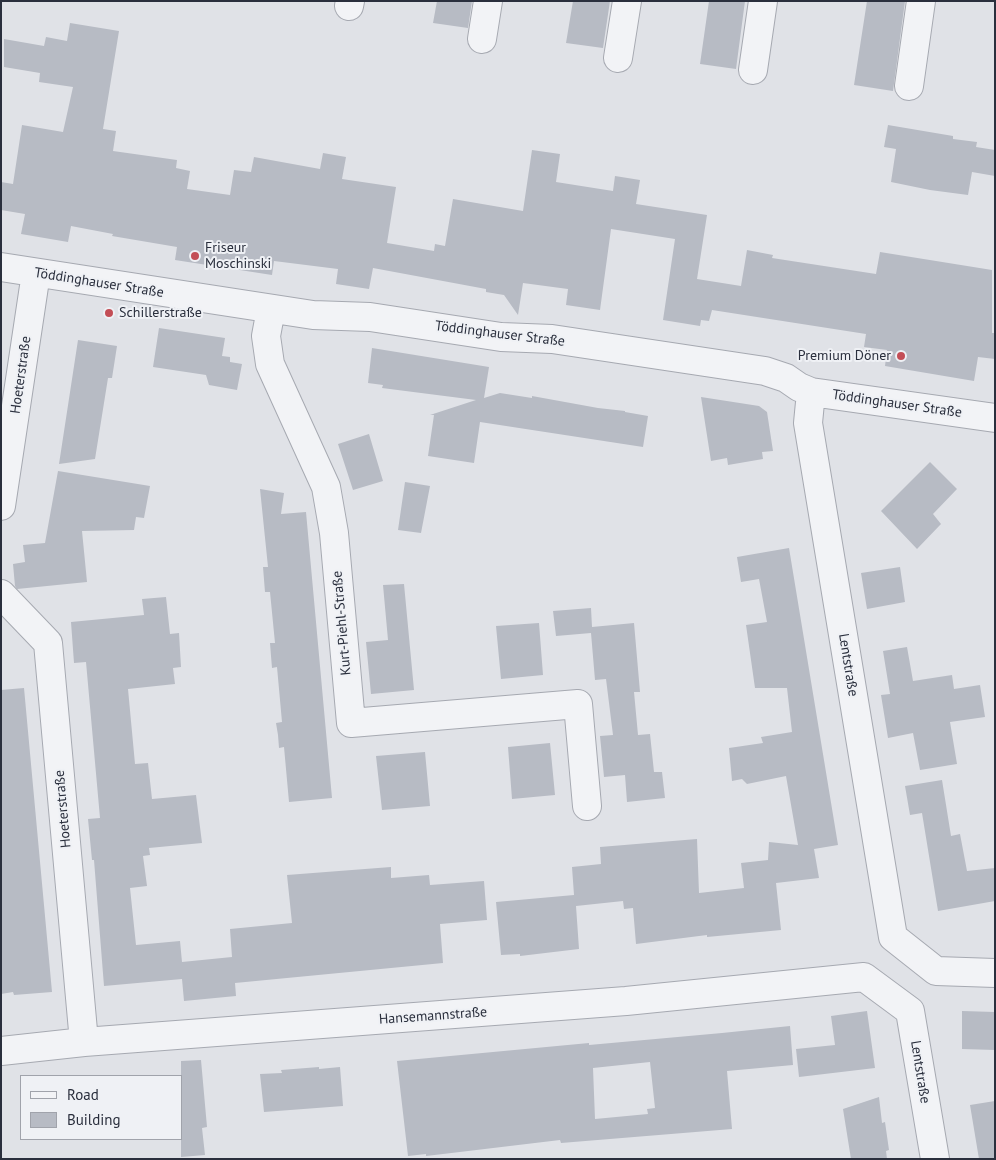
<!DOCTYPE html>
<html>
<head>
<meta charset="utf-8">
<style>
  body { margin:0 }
  #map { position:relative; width:996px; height:1160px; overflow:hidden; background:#e0e2e7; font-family:"PT Sans",sans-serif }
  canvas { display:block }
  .frame { position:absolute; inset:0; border:2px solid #2a2f3d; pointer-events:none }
  .legend { position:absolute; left:20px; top:1075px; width:162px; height:65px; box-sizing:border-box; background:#eff1f5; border:1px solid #a0a3ab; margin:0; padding:6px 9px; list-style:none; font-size:15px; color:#2a2f3d }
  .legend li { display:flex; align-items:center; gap:10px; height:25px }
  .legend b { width:25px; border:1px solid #a0a3ab }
</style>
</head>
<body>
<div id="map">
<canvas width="996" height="1160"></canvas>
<div class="frame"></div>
<ul class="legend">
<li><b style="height:6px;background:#f2f3f6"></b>Road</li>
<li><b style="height:14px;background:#b7bbc4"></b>Building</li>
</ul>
</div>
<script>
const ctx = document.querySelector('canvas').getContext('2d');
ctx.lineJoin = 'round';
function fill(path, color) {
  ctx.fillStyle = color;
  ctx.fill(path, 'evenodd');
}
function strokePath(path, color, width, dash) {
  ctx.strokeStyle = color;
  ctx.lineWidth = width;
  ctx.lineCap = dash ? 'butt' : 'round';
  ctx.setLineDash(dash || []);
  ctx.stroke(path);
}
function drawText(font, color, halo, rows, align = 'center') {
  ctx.font = font + ' "PT Sans",sans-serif';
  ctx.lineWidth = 4;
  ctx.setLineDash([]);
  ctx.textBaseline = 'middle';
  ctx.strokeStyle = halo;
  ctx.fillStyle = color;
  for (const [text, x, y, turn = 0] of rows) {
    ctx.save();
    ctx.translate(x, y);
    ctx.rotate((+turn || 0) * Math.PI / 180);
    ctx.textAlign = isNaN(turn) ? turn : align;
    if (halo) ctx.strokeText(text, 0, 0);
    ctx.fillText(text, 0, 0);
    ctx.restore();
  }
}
fill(new Path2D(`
  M 437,1 L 472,1 L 468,28 L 433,23 Z
  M 573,1 L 610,1 L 603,48 L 566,43 Z
  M 709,1 L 745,1 L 736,69 L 700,64 Z
  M 867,1 L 905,1 L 893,91 L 854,85 Z
  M 70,23 L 119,31 L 103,129 L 116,131 L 113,151 L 177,160 L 176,168 L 190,171 L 187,189 L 230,195 L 234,170 L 251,172 L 254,157 L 320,169 L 323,153 L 346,157 L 342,179 L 396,187 L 387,243 L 434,251 L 435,244 L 445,246 L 453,199 L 523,211 L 532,150 L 560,154 L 556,182 L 613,191 L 615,176 L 640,180 L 636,204 L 707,215 L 697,279 L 741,286 L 747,250 L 773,255 L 772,258 L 876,274 L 880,252 L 992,270 L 992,333 L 995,333 L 995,359 L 978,357 L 974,381 L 885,366 L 887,350 L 864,347 L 866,334 L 712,310 L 709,321 L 701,320 L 700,326 L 663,320 L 675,239 L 611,229 L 600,310 L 566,305 L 568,289 L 523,283 L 518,315 L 504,295 L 486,292 L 486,289 L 373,268 L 369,289 L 336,284 L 338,269 L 274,261 L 272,275 L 175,260 L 177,247 L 112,236 L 113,234 L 71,226 L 68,242 L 21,234 L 25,214 L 1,210 L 1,182 L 13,184 L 22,125 L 63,132 L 73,87 L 39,82 L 40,73 L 4,67 L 4,39 L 44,46 L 46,37 L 67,41 Z
  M 888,125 L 953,136 L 953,139 L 977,142 L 976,147 L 995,150 L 995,176 L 972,172 L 968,195 L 930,190 L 891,182 L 896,149 L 884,147 Z
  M 159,328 L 225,338 L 222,356 L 230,357 L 230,362 L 242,364 L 237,390 L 209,385 L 206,375 L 153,367 Z
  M 78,340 L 117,346 L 112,378 L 108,378 L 95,459 L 59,464 Z
  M 372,348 L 489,367 L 484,398 L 500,393 L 532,398 L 532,396 L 598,408 L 625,411 L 625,412 L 648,416 L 643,447 L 480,422 L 474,463 L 428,456 L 434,415 L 430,415 L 476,400 L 382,388 L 383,385 L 368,383 Z
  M 701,397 L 759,406 L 767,412 L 773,451 L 762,452 L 763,459 L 728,465 L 727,458 L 711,461 Z
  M 369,434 L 383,481 L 353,490 L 338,444 Z
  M 930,462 L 957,489 L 933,514 L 941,524 L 917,549 L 881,511 Z
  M 58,471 L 150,486 L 144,518 L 136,517 L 134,530 L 82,531 L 87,582 L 17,589 L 15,586 L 13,564 L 25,562 L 23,545 L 45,543 Z
  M 405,482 L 430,486 L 421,533 L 398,530 Z
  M 260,489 L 284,493 L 281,514 L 306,512 L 332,798 L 289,802 L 284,747 L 279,748 L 278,735 L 276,723 L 282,722 L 277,667 L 272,668 L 271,656 L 270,643 L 275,643 L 270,592 L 265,592 L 263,567 L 268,567 Z
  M 789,548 L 838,845 L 814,849 L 819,878 L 776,883 L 781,930 L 707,937 L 707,935 L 636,944 L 633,908 L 624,909 L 623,901 L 576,906 L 579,949 L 520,956 L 520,954 L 501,955 L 496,902 L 574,895 L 572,867 L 601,864 L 600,847 L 697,839 L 699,893 L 744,888 L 741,863 L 768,860 L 769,842 L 798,845 L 786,776 L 747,784 L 742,779 L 732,781 L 729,748 L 763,743 L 761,737 L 792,732 L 787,688 L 755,688 L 746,625 L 767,622 L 759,579 L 741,582 L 737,557 Z
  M 900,567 L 905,602 L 867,609 L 861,573 Z
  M 404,584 L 414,690 L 371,694 L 366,642 L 388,640 L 383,585 Z
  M 166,597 L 170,634 L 179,633 L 181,667 L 173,668 L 175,684 L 128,689 L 135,764 L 148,763 L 152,799 L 196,795 L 202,843 L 149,848 L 150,855 L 143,856 L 147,886 L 130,888 L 136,945 L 180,941 L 182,962 L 232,957 L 230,929 L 292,923 L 287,875 L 391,867 L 391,878 L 429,875 L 430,885 L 484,881 L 487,920 L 440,924 L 443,963 L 235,983 L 236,996 L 184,1001 L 182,979 L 104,986 L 94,860 L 92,860 L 88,819 L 100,818 L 86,662 L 74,663 L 71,622 L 144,615 L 142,599 Z
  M 591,608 L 592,627 L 634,623 L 640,692 L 634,692 L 638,735 L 650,734 L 654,772 L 662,772 L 665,798 L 627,802 L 625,775 L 604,777 L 600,736 L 613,735 L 606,679 L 595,680 L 591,633 L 556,636 L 553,611 Z
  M 539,623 L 543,675 L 501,679 L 496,626 Z
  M 907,647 L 913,681 L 952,675 L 954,689 L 980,685 L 985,717 L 950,722 L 957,764 L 920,770 L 913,733 L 888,738 L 881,695 L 890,694 L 883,651 Z
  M 24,688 L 52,992 L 14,995 L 13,992 L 1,994 L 1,690 Z
  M 550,743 L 555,795 L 512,799 L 508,747 Z
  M 425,752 L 430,806 L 382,810 L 376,756 Z
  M 942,780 L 951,836 L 960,834 L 967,871 L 995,868 L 995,901 L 938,911 L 922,813 L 910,815 L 905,786 Z
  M 867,1011 L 875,1068 L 799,1077 L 796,1049 L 835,1045 L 831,1016 Z
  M 962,1011 L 995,1012 L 995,1050 L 962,1049 Z
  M 790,1026 L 793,1065 L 727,1071 L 732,1129 L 561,1143 L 560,1140 L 443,1154 L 426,1156 L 426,1154 L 408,1156 L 397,1061 L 589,1043 L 589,1045 L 722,1033 ZM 650,1062 L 655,1108 L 647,1109 L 648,1114 L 595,1119 L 593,1068 Z
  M 201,1060 L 207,1127 L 202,1128 L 205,1155 L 181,1157 L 181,1061 Z
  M 319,1067 L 319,1069 L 340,1067 L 343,1106 L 264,1112 L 260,1074 L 282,1073 L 281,1070 Z
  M 879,1097 L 882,1123 L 885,1122 L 889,1150 L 886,1151 L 887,1159 L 851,1159 L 843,1109 Z
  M 995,1101 L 995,1159 L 979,1159 L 970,1105 Z`), '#b7bbc4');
const minor = new Path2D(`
  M 349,6 L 350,1
  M 482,39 L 488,1
  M 618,58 L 627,1
  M 753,70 L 763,1
  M 909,86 L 921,1
  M 1,267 L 313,315 L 370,317 L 501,337 L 552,339 L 765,371 L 786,378 L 799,387 L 811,392 L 995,418
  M 271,309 L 266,336 L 270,364 L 326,487 L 334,533 L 351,723 L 578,704 L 587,806
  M 811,392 L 808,423 L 893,937 L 936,971 L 995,973
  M 1,506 L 36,273
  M 1,594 L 48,643 L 84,1042
  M 1,1051 L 84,1042 L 626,1001 L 864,977 L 910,1011 L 935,1159`);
strokePath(minor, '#a6a9b1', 30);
strokePath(minor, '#f2f3f6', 28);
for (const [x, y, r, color] of [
  [195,256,5,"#c34e56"],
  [109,313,5,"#c34e56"],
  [901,356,5,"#c34e56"]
]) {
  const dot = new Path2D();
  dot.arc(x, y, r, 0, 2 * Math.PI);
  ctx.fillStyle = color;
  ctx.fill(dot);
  strokePath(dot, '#eff1f5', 2);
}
drawText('14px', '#2a2f3d', '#eff1f5', [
  ["Friseur",205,248],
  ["Moschinski",205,264],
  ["Schillerstraße",119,313],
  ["Premium Döner",891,356,"right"]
], 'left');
drawText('14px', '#2a2f3d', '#eff1f5', [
  ["Töddinghauser Straße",99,283,9],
  ["Töddinghauser Straße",500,334,7],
  ["Hoeterstraße",21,375,-82],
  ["Töddinghauser Straße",897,404,8],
  ["Kurt-Piehl-Straße",342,623,-95],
  ["Lentstraße",848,665,81],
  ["Hoeterstraße",63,809,-95],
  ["Hansemannstraße",433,1016,-4],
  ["Lentstraße",920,1072,81]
]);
</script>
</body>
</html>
